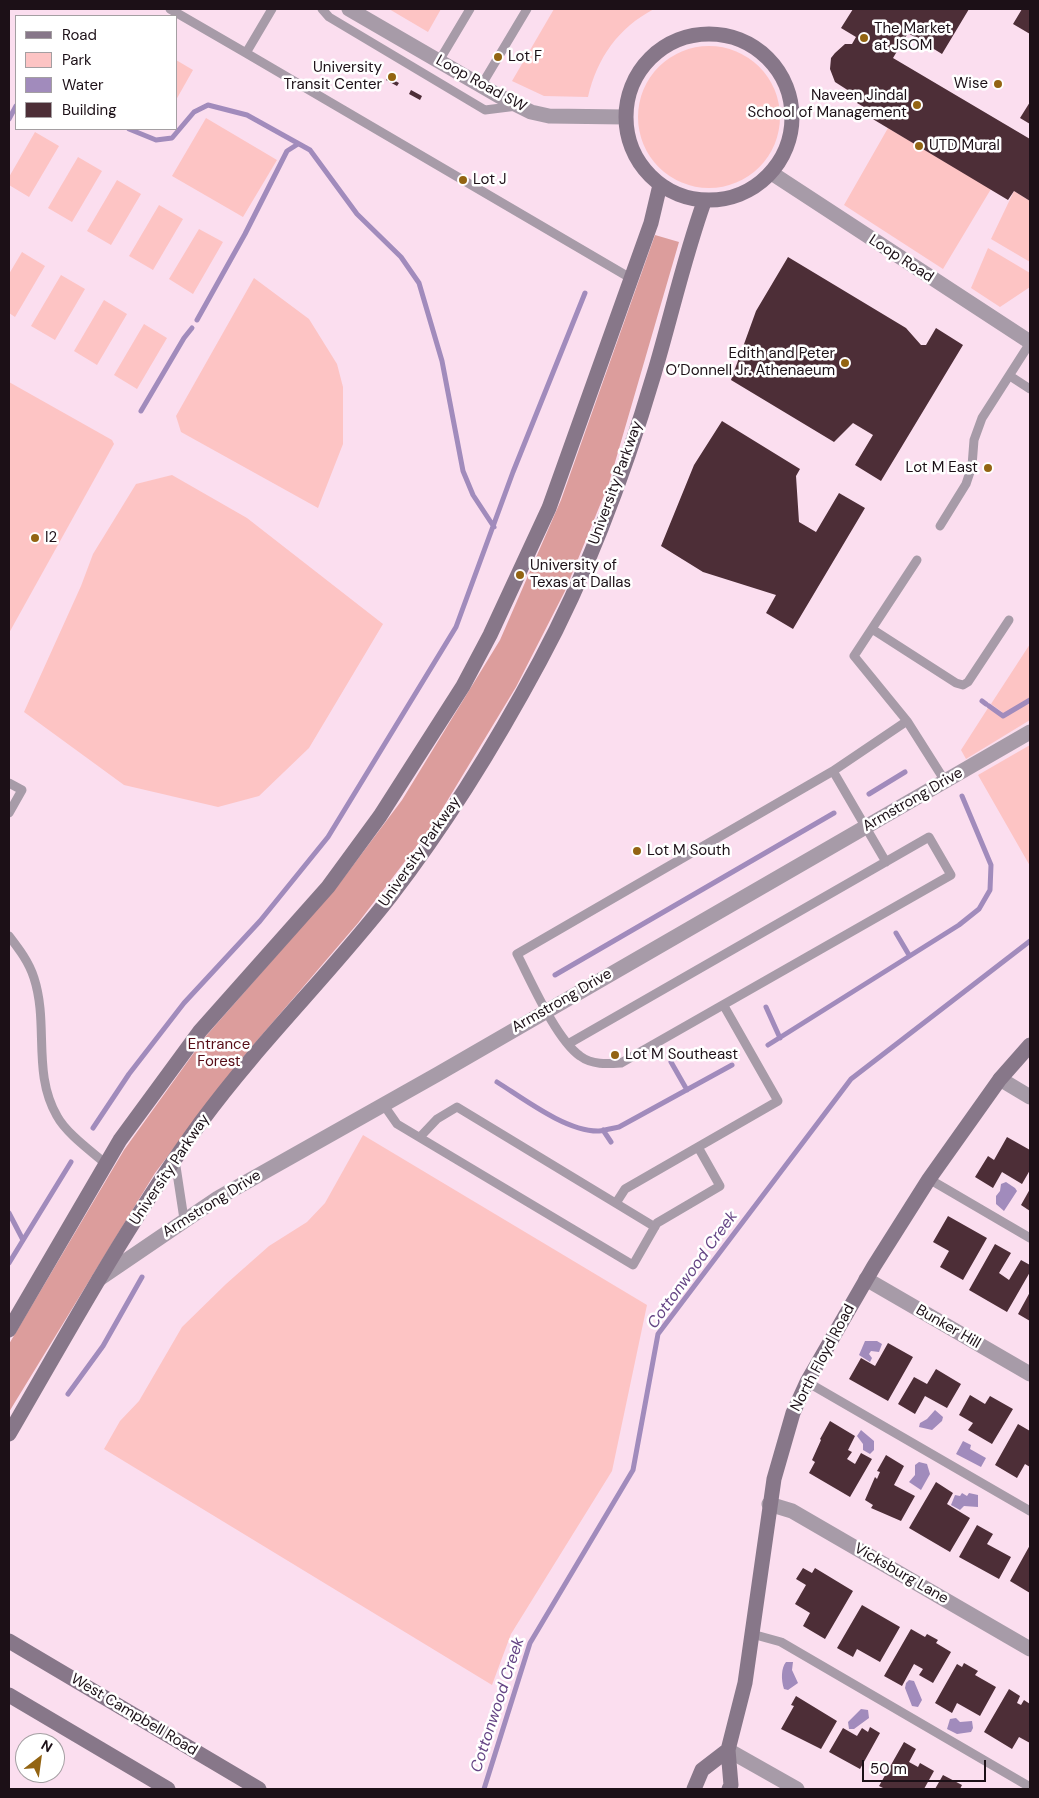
<!DOCTYPE html>
<html>
<head>
<meta charset="utf-8">
<style>
  body { margin:0 }
  #map { position:relative; width:1039px; height:1798px; overflow:hidden; background:#fbdeef; font-family:"DM Sans",sans-serif }
  canvas { display:block }
  .frame { position:absolute; inset:0; border:10px solid #1c1017; pointer-events:none }
  .legend { position:absolute; left:15px; top:15px; width:162px; height:115px; box-sizing:border-box; background:#fff; border:1px solid #a49fa2; margin:0; padding:6px 9px; list-style:none; font-size:15px; color:#1c1017 }
  .legend li { display:flex; align-items:center; gap:10px; height:25px }
  .legend b { width:25px; border:1px solid #a49fa2 }
  .north { position:absolute; left:15px; top:1733px; width:50px; height:50px; box-sizing:border-box; background:#fff; border:1px solid #a49fa2; border-radius:50%; rotate:30deg; font-size:14px; font-weight:700; line-height:20px; text-align:center; color:#1c1017 }
  .north::after { content:''; display:block; margin:auto; width:18px; height:22px; background:#936412; clip-path:polygon(50% 0,100% 100%,50% 72%,0 100%) }
  .scale { position:absolute; left:862px; top:1760px; width:124px; height:22px; box-sizing:border-box; border:2px solid #1c1017; border-top:0; padding-left:6px; font-size:15px; line-height:18px; white-space:nowrap; color:#1c1017; -webkit-text-stroke:4px #fff; paint-order:stroke }
</style>
</head>
<body>
<div id="map">
<canvas width="1039" height="1798"></canvas>
<div class="frame"></div>
<ul class="legend">
<li><b style="height:6px;background:#877789"></b>Road</li>
<li><b style="height:14px;background:#fdc4c4"></b>Park</li>
<li><b style="height:14px;background:#a18bbc"></b>Water</li>
<li><b style="height:14px;background:#4d2e37"></b>Building</li>
</ul>
<div class="north">N</div>
<div class="scale">50 m</div>
</div>
<script>
const ctx = document.querySelector('canvas').getContext('2d');
ctx.lineJoin = 'round';
function fill(path, color) {
  ctx.fillStyle = color;
  ctx.fill(path, 'evenodd');
}
function strokePath(path, color, width, dash) {
  ctx.strokeStyle = color;
  ctx.lineWidth = width;
  ctx.lineCap = dash ? 'butt' : 'round';
  ctx.setLineDash(dash || []);
  ctx.stroke(path);
}
function drawText(font, color, halo, rows, align = 'center') {
  ctx.font = font + ' "DM Sans",sans-serif';
  ctx.lineWidth = 5;
  ctx.setLineDash([]);
  ctx.textBaseline = 'middle';
  ctx.strokeStyle = halo;
  ctx.fillStyle = color;
  for (const [text, x, y, turn = 0] of rows) {
    ctx.save();
    ctx.translate(x, y);
    ctx.rotate((+turn || 0) * Math.PI / 180);
    ctx.textAlign = isNaN(turn) ? turn : align;
    if (halo) ctx.strokeText(text, 0, 0);
    ctx.fillText(text, 0, 0);
    ctx.restore();
  }
}
fill(new Path2D(`
  M 389,9 L 441,9 L 428,32 Z
  M 554,9 L 654,9 C 618,28 597,58 588,97 L 544,96 L 512,81 Z
  M638 117a71 71 0 1 1 142 0a71 71 0 1 1-142 0Z
  M 176,60 L 193,70 L 176,100 Z
  M 206,118 L 277,160 L 243,217 L 172,176 Z
  M 888,128 L 991,189 L 943,269 L 844,205 Z
  M 35,132 L 59,146 L 29,197 L 9,185 L 9,177 Z
  M 78,157 L 102,171 L 72,222 L 48,208 Z
  M 117,180 L 141,194 L 111,245 L 87,231 Z
  M 1014,191 L 1030,201 L 1030,262 L 991,239 Z
  M 159,205 L 183,219 L 153,270 L 129,256 Z
  M 199,229 L 223,242 L 193,294 L 169,279 Z
  M 988,248 L 1030,273 L 1030,287 L 1000,307 L 971,288 Z
  M 22,252 L 45,266 L 15,317 L 9,313 L 9,274 Z
  M 61,275 L 85,289 L 55,340 L 31,326 Z
  M 254,278 L 309,319 L 337,364 L 343,387 L 343,444 L 318,508 L 181,432 L 176,416 Z
  M 104,300 L 127,314 L 97,365 L 74,351 Z
  M 144,324 L 167,338 L 137,389 L 114,375 Z
  M 9,382 L 112,440 L 114,444 L 9,633 Z
  M 172,475 L 247,518 L 383,624 L 309,748 L 259,796 L 218,807 L 124,785 L 24,712 L 81,586 L 93,554 L 136,484 Z
  M 1030,644 L 1030,720 L 966,759 L 961,750 L 988,708 L 1000,716 L 1002,712 L 991,704 Z
  M 1030,745 L 1030,866 L 978,775 Z
  M 363,1135 L 647,1305 L 612,1471 L 511,1634 L 492,1685 L 104,1449 L 120,1421 L 139,1401 L 182,1327 L 226,1284 L 269,1246 L 307,1222 L 325,1203 Z`), '#fdc4c4');
fill(new Path2D(`
  M 655,235 L 679,242 L 609,483 L 565,591 L 516,687 L 432,826 L 358,923 L 243,1057 L 155,1173 L 9,1412 L 9,1344 L 124,1150 L 206,1036 L 339,884 L 402,800 L 500,640 L 561,500 Z`), '#dc9d9c');
fill(new Path2D(`
  M 1006,1182 L 1015,1188 L 1017,1191 L 1004,1211 L 996,1204 L 996,1196 L 1000,1191 L 1001,1184 Z
  M 865,1341 L 877,1341 L 882,1344 L 879,1352 L 871,1351 L 869,1354 L 872,1358 L 870,1362 L 859,1355 Z
  M 935,1410 L 943,1417 L 942,1421 L 932,1430 L 919,1427 L 920,1423 L 927,1419 Z
  M 861,1430 L 874,1441 L 874,1450 L 870,1454 L 863,1450 L 863,1444 L 857,1436 Z
  M 963,1441 L 971,1445 L 970,1449 L 986,1458 L 981,1467 L 956,1454 Z
  M 919,1462 L 927,1464 L 930,1474 L 921,1490 L 909,1482 L 915,1475 L 915,1465 Z
  M 962,1493 L 967,1496 L 969,1493 L 978,1495 L 978,1507 L 964,1506 L 960,1510 L 951,1505 L 955,1495 L 960,1496 Z
  M 786,1662 L 793,1662 L 792,1670 L 798,1683 L 788,1690 L 784,1689 C 781,1680 781,1668 786,1662 Z
  M 909,1680 L 914,1681 L 922,1700 L 918,1707 L 912,1706 L 905,1688 L 906,1683 Z
  M 861,1709 L 868,1710 L 869,1718 L 854,1729 L 849,1729 L 848,1722 Z
  M 956,1718 L 960,1722 L 972,1721 L 973,1728 L 971,1732 L 957,1734 L 947,1729 L 950,1719 Z`), '#a18bbc');
strokePath(new Path2D(`
  M 9,119 L 16,106
  M 129,129 L 156,140 L 172,138 L 194,112 L 208,105 L 247,115 L 310,150 L 357,214 L 401,257 L 419,283 L 442,361 L 463,471 L 473,495 L 494,527
  M 197,320 L 245,234 L 287,151 L 298,144
  M 141,411 L 184,338 L 192,328
  M 982,701 L 986,704
  M 989,706 L 1003,716 L 1030,700
  M 869,794 L 905,772
  M 896,933 L 909,955
  M 555,975 L 834,813
  M 766,1007 L 780,1038
  M 768,1045 L 959,925 L 979,909 L 990,890 L 991,865 L 962,796
  M 671,1062 L 687,1090
  M 497,1082 C 524,1099 567,1132 599,1131 C 606,1130 613,1128 619,1127 L 732,1065
  M 93,1128 L 129,1074 L 184,1003 L 260,921 L 328,837 L 456,627 L 513,472 L 585,293
  M 603,1130 L 611,1142
  M 9,1213 L 23,1240
  M 9,1263 L 71,1162
  M 68,1394 L 103,1346 L 142,1277
  M 484,1789 L 530,1643 L 633,1470 L 658,1334 L 851,1079 L 1030,941`), '#a18bbc', 5);
fill(new Path2D(`
  M 853,9 L 969,9 L 942,54 L 908,33 L 893,58 L 1030,139 L 1030,201 L 1014,191 L 1008,200 L 861,112 L 864,107 L 857,103 L 860,98 L 835,82 L 830,69 L 831,58 L 835,53 L 845,44 L 852,44 L 856,37 L 841,28 Z
  M 1022,9 L 1030,9 L 1030,34 L 1013,24 Z
  M 365,63 L 375,69 L 374,72 L 363,66 Z
  M 388,77 L 399,83 L 397,86 L 386,80 Z
  M 411,90 L 422,96 L 420,100 L 409,94 Z
  M 1030,102 L 1030,124 L 1020,118 Z
  M 788,257 L 906,328 L 921,345 L 926,345 L 936,328 L 963,345 L 881,481 L 855,465 L 873,435 L 853,423 L 834,442 L 731,380 L 756,311 Z
  M 722,421 L 800,469 L 796,476 L 799,522 L 816,532 L 839,493 L 865,508 L 793,629 L 766,613 L 776,595 L 703,572 L 661,546 L 694,465 Z
  M 1007,1137 L 1030,1150 L 1030,1170 L 1022,1184 L 1002,1172 L 993,1188 L 975,1177 L 988,1156 L 994,1160 Z
  M 1030,1189 L 1030,1211 L 1021,1205 Z
  M 948,1216 L 987,1238 L 963,1280 L 940,1267 L 949,1251 L 933,1242 Z
  M 995,1244 L 1011,1253 L 999,1273 L 1009,1280 L 1021,1260 L 1030,1265 L 1030,1272 L 1007,1312 L 969,1290 Z
  M 1030,1292 L 1030,1321 L 1018,1314 Z
  M 888,1343 L 913,1357 L 888,1401 L 849,1379 L 861,1358 L 875,1366 Z
  M 936,1369 L 961,1384 L 947,1408 L 925,1396 L 915,1414 L 898,1404 L 914,1377 L 927,1384 Z
  M 970,1395 L 985,1404 L 990,1396 L 1013,1409 L 992,1444 L 968,1430 L 973,1423 L 959,1415 Z
  M 830,1421 L 855,1436 L 848,1450 L 852,1452 L 847,1459 L 855,1464 L 861,1453 L 872,1459 L 850,1497 L 809,1473 L 815,1462 L 812,1460 L 821,1440 L 820,1439 Z
  M 1018,1424 L 1030,1431 L 1030,1467 L 1025,1464 L 1017,1478 L 995,1465 Z
  M 886,1455 L 904,1466 L 894,1485 L 915,1496 L 901,1521 L 871,1508 L 873,1505 L 865,1500 L 875,1477 L 877,1479 L 880,1472 L 877,1471 Z
  M 936,1482 L 953,1493 L 947,1504 L 970,1518 L 950,1552 L 909,1528 Z
  M 977,1525 L 993,1534 L 987,1544 L 1011,1557 L 999,1579 L 959,1557 Z
  M 1030,1545 L 1030,1593 L 1010,1581 Z
  M 803,1568 L 812,1573 L 815,1568 L 853,1591 L 825,1639 L 803,1626 L 810,1613 L 795,1604 L 806,1585 L 796,1579 Z
  M 862,1605 L 900,1627 L 880,1662 L 857,1649 L 853,1657 L 837,1648 Z
  M 911,1629 L 925,1637 L 927,1634 L 938,1640 L 936,1643 L 951,1652 L 933,1683 L 919,1675 L 923,1669 L 914,1664 L 902,1686 L 884,1676 Z
  M 964,1663 L 978,1671 L 975,1675 L 996,1687 L 980,1716 L 957,1703 L 952,1713 L 935,1703 L 957,1664 L 962,1667 Z
  M 1009,1689 L 1020,1696 L 1017,1703 L 1021,1705 L 1024,1700 L 1030,1704 L 1030,1743 L 1019,1737 L 1012,1749 L 984,1732 Z
  M 796,1696 L 837,1721 L 821,1749 L 781,1729 L 794,1706 L 791,1705 Z
  M 870,1727 L 880,1733 L 860,1769 L 829,1752 L 843,1728 L 857,1736 L 862,1728 L 868,1732 Z
  M 904,1742 L 916,1749 L 909,1762 L 918,1767 L 920,1763 L 934,1771 L 924,1789 L 885,1789 L 879,1786 Z
  M 943,1775 L 962,1785 L 960,1789 L 935,1789 Z`), '#4d2e37');
strokePath(new Path2D(`
  M 170,9 L 246,53
  M 272,9 L 246,53 L 632,279
  M 322,9 L 329,17 L 485,110 L 517,106
  M 439,61 L 470,9
  M 481,86 L 527,9
  M 1010,376 L 1030,389
  M 940,526 L 966,484 L 972,466 L 974,440 L 982,418 L 1030,343
  M 917,560 L 854,656 L 907,721 L 945,781
  M 872,629 L 956,683 L 963,685 L 968,682 L 1009,620
  M 833,771 L 886,862
  M 9,783 L 22,790 L 9,813
  M 9,936 C 19,949 29,962 34,978 C 49,1024 32,1073 57,1116 C 66,1133 91,1151 106,1164
  M 568,1044 L 929,837 L 951,875 L 621,1063 C 607,1064 592,1065 580,1056 C 556,1039 531,981 517,954 L 833,771 L 907,721
  M 383,1104 L 397,1124 L 633,1265 L 657,1223 L 720,1186 L 698,1147
  M 420,1137 L 437,1119 L 457,1107 L 655,1227
  M 175,1160 L 184,1219
  M 929,1179 L 1030,1238
  M 616,1203 L 625,1189 L 778,1101 L 724,1006
  M 807,1382 L 1030,1511
  M 752,1634 L 781,1642 L 1030,1787`), '#a79ba8', 9);
strokePath(new Path2D(`
  M 349,9 L 499,96 L 531,112 L 549,116 L 625,117
  M 773,174 L 1030,342
  M 1000,1079 L 1030,1097
  M 99,1279 L 218,1198 L 438,1074 L 1030,732
  M 866,1279 L 1030,1374
  M 769,1504 L 792,1511 L 1030,1649
  M 728,1750 L 797,1789`), '#a79ba8', 15);
strokePath(new Path2D(`
  M626 117a83 83 0 1 1 166 0a83 83 0 1 1-166 0Z
  M 9,1330 L 120,1140 L 200,1031 L 328,887 L 380,816 L 463,686 L 490,635 L 549,508 L 651,223 L 660,185
  M 9,1434 C 70,1329 129,1221 201,1122 C 259,1043 330,974 390,897 C 447,823 496,743 540,661 C 589,570 625,472 654,374 C 671,317 684,258 704,202
  M 9,1641 L 259,1789
  M 9,1695 L 168,1789
  M 694,1789 L 702,1770 L 728,1750
  M 729,1789 L 731,1785 L 728,1750 L 745,1683 L 774,1479 L 793,1413 L 807,1382 L 874,1266 L 929,1179 L 1000,1079 L 1030,1045`), '#877789', 15);
for (const [x, y, r, color] of [
  [864,38,5,"#936412"],
  [498,57,5,"#936412"],
  [392,77,5,"#936412"],
  [998,84,5,"#936412"],
  [917,105,5,"#936412"],
  [919,146,5,"#936412"],
  [463,180,5,"#936412"],
  [845,363,5,"#936412"],
  [988,468,5,"#936412"],
  [35,538,5,"#936412"],
  [520,575,5,"#936412"],
  [637,851,5,"#936412"],
  [615,1055,5,"#936412"]
]) {
  const dot = new Path2D();
  dot.arc(x, y, r, 0, 2 * Math.PI);
  ctx.fillStyle = color;
  ctx.fill(dot);
  strokePath(dot, '#fff', 2);
}
drawText('15px', '#1c1017', '#fff', [
  ["The Market",874,29],
  ["at JSOM",874,46],
  ["Lot F",508,57],
  ["University",382,68,"right"],
  ["Transit Center",382,85,"right"],
  ["Wise",988,84,"right"],
  ["Naveen Jindal",907,96,"right"],
  ["School of Management",907,113,"right"],
  ["UTD Mural",929,146],
  ["Lot J",473,180],
  ["Edith and Peter",835,354,"right"],
  ["O’Donnell Jr. Athenaeum",835,371,"right"],
  ["Lot M East",978,468,"right"],
  ["I2",45,538],
  ["University of",530,566],
  ["Texas at Dallas",530,583],
  ["Lot M South",647,851],
  ["Lot M Southeast",625,1055]
], 'left');
drawText('15px', '#1c1017', '#fff', [
  ["Loop Road SW",481,84,29],
  ["Loop Road",901,259,33],
  ["University Parkway",616,483,-70],
  ["Armstrong Drive",913,800,-30],
  ["University Parkway",420,852,-55],
  ["Armstrong Drive",562,1001,-30],
  ["University Parkway",170,1170,-56],
  ["Armstrong Drive",212,1204,-32],
  ["Bunker Hill",948,1327,30],
  ["North Floyd Road",823,1358,-62],
  ["Vicksburg Lane",901,1574,30],
  ["West Campbell Road",134,1715,31]
]);
drawText('15px', '#570d17', '#fff', [
  ["Entrance",219,1045],
  ["Forest",219,1062]
]);
drawText('italic 16px', '#654585', '#fff', [
  ["Cottonwood Creek",693,1270,-54],
  ["Cottonwood Creek",498,1705,-72]
]);
</script>
</body>
</html>
